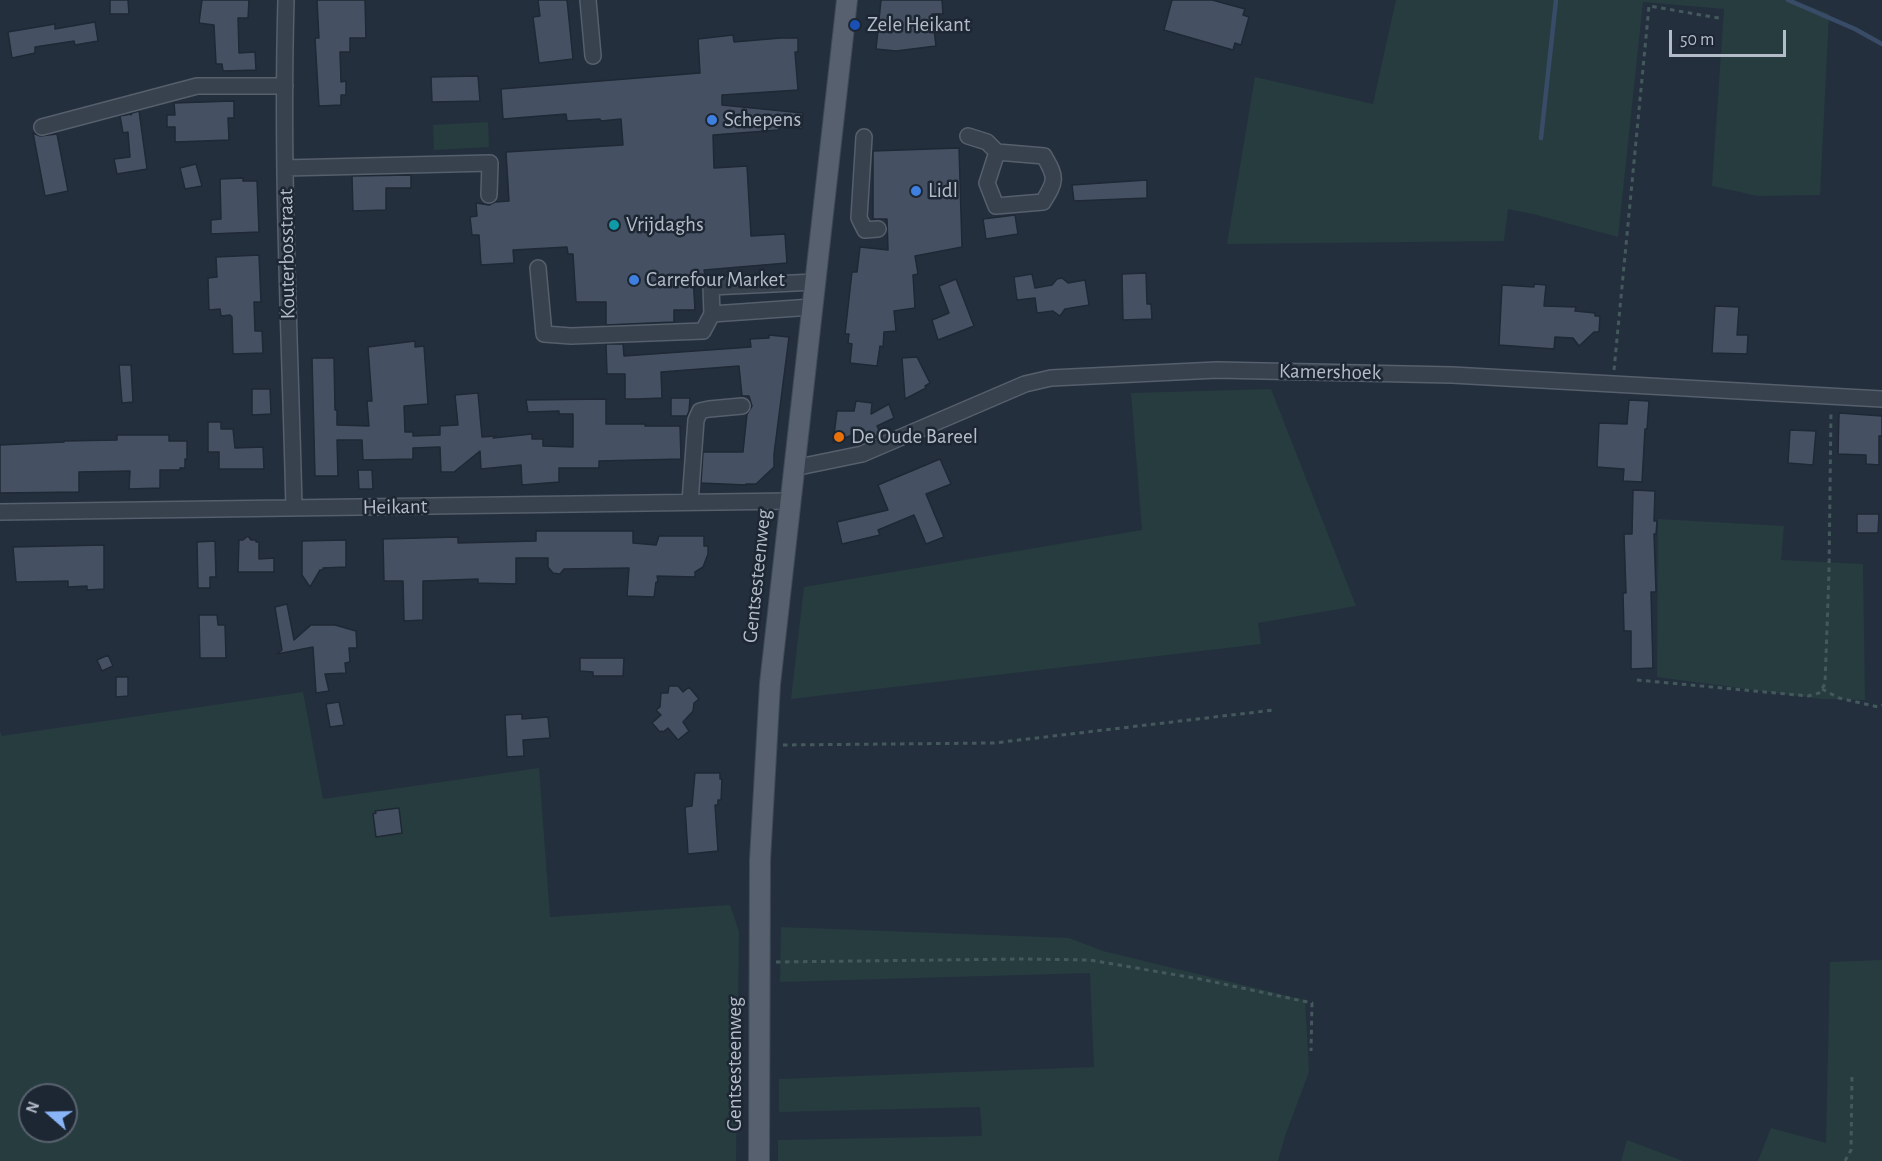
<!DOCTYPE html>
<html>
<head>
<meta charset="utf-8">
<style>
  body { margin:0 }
  #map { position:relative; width:1882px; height:1161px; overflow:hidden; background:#242f3e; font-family:"Alegreya Sans",sans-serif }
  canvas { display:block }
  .north { position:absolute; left:18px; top:1083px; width:60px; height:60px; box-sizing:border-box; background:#1d2633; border:2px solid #59626f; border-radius:50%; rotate:290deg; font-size:16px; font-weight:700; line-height:24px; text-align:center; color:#b4bcc9 }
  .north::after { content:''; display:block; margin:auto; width:21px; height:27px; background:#8ab4f8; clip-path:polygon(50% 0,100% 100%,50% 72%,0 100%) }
  .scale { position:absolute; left:1669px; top:30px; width:117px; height:27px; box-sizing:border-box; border:3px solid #b4bcc9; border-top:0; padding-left:8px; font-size:18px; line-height:21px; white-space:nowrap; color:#b4bcc9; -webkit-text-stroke:4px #1d2633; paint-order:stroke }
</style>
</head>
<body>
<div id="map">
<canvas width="1882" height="1161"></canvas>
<div class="north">N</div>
<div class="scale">50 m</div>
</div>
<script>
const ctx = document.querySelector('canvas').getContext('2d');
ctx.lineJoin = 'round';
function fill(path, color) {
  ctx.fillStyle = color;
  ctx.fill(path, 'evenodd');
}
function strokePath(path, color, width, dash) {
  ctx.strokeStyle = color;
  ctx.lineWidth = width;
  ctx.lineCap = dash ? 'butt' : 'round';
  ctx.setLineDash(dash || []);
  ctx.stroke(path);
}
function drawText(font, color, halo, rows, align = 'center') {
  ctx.font = font + ' "Alegreya Sans",sans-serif';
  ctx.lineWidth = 5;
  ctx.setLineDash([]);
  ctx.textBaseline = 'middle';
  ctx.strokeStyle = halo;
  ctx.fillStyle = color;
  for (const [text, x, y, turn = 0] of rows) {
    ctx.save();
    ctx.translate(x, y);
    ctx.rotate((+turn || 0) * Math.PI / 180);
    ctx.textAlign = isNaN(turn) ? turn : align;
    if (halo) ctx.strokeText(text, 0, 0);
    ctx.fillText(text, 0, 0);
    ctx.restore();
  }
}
fill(new Path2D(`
  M 1396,0 L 1793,0 L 1829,14 L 1820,195 L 1758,196 L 1712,186 L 1724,9 L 1643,2 L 1618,237 L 1533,214 L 1508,209 L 1504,241 L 1227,244 L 1255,77 L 1373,104 Z
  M 488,122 L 489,147 L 434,150 L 433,125 Z
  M 1271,389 L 1356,606 L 1258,623 L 1261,644 L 791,699 L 804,587 L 1142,530 L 1131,393 Z
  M 1658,519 L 1784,526 L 1781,560 L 1863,564 L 1865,700 L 1821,699 L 1657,677 Z
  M 303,692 L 323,799 L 539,768 L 550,917 L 730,905 L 739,931 L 736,1161 L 0,1161 L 0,731 L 2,736 ZM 30,1095 L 66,1095 L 66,1131 L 30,1131 Z
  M 781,927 L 1069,938 L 1103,951 L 1305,1000 L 1309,1072 L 1285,1136 L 1278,1161 L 778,1161 L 778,1140 L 982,1136 L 980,1107 L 779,1112 L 779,1079 L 1094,1067 L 1090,973 L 780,982 Z
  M 1882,960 L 1882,1161 L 1758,1161 L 1771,1128 L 1826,1143 L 1830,962 Z
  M 1627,1140 L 1683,1161 L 1621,1161 Z`), '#263c3f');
strokePath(new Path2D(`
  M 1788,0 L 1855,29 L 1882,44
  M 1541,138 L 1556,0`), '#394c67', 4.5);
const building = new Path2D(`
  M 110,0 L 128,0 L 129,14 L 110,14 Z
  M 202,0 L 249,0 L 248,18 L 238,18 L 239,53 L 255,52 L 256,70 L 223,71 L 222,64 L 216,64 L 214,25 L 199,23 Z
  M 317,0 L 365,0 L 366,38 L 350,38 L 350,52 L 340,52 L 341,82 L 346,81 L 346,95 L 341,95 L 341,105 L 319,106 L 315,38 L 319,38 Z
  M 538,0 L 567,0 L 573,59 L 539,63 L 533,17 L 540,16 Z
  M 881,0 L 942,0 L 943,14 L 932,14 L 936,46 L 896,51 L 876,49 Z
  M 1172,0 L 1212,0 L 1245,9 L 1243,15 L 1249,17 L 1241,45 L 1235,43 L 1233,50 L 1164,30 Z
  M 95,22 L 98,41 L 75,45 L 74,41 L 35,47 L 35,53 L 12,58 L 8,32 L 55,24 L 55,29 Z
  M 733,35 L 734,42 L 781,38 L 798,38 L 798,52 L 795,52 L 798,90 L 722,95 L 722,105 L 803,113 L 802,129 L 779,127 L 779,130 L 713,135 L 714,168 L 747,166 L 751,236 L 785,234 L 787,263 L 704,270 L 705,274 L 693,275 L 695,310 L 674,310 L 674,322 L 606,325 L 606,302 L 576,302 L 573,254 L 568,254 L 567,247 L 513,250 L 514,263 L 481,265 L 479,235 L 472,235 L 470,217 L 477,216 L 476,203 L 489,205 L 495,202 L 509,201 L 506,152 L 623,145 L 621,119 L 601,121 L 600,119 L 567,121 L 566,114 L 503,119 L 501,89 L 700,73 L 698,39 Z
  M 478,76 L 480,101 L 432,102 L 431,77 Z
  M 234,101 L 234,118 L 228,118 L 229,140 L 175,142 L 175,127 L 167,127 L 167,115 L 175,115 L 174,103 Z
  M 139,111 L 147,169 L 117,174 L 114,159 L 130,157 L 128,132 L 123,133 L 120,116 L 131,114 L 131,115 L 132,113 Z
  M 33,133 L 40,136 L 57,134 L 68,191 L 45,196 Z
  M 959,148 L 962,247 L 915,256 L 918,274 L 913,275 L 915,308 L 894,311 L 896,331 L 884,332 L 883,347 L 880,346 L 877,366 L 850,363 L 852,344 L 848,343 L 849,334 L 845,334 L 852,272 L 857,272 L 860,247 L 888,250 L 887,219 L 873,219 L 873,151 Z
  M 196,164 L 202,186 L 185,189 L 180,168 Z
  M 411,175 L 411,188 L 386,188 L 386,210 L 353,211 L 352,176 Z
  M 243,178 L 243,181 L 257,181 L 259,232 L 211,234 L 211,220 L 221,219 L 220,179 Z
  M 1147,180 L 1147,198 L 1074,201 L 1072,185 Z
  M 1015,215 L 1018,234 L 986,239 L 983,219 Z
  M 259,255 L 261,302 L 254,302 L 255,331 L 262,331 L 263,353 L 233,354 L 232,317 L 230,315 L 221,316 L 220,309 L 209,310 L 208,278 L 217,277 L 216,257 Z
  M 1146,273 L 1147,304 L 1151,304 L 1152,319 L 1123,320 L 1122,274 Z
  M 1032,274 L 1035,288 L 1052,285 L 1057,279 L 1062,278 L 1068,283 L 1085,280 L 1089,305 L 1065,309 L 1060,316 L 1053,311 L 1037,313 L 1035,298 L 1017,300 L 1014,277 Z
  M 956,279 L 974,326 L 938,340 L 932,320 L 949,313 L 939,286 Z
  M 1534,284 L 1546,285 L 1544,306 L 1576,307 L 1575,311 L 1595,313 L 1595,316 L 1600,316 L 1599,332 L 1594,332 L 1579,346 L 1573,338 L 1555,337 L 1554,349 L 1499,345 L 1502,285 L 1534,287 Z
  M 1715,306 L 1739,307 L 1737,335 L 1748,335 L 1747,354 L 1712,353 Z
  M 769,335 L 789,337 L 774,454 L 774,467 L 756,484 L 746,484 L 746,485 L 701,483 L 703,452 L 743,452 L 747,414 L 752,406 L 749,396 L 742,396 L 739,366 L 661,372 L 662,398 L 638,399 L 625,399 L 625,374 L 607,374 L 606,344 L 623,344 L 624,356 L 751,347 L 750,339 L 769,338 Z
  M 415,341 L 415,347 L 424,346 L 428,404 L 404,406 L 405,432 L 413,432 L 413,436 L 440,435 L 440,426 L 458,425 L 455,395 L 478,393 L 482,437 L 496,436 L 493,438 L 532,434 L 532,439 L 543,439 L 543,446 L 573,447 L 573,414 L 559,414 L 559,411 L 528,412 L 526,400 L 606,399 L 606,424 L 645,424 L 645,426 L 680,426 L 681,459 L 599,461 L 599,468 L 559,468 L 559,482 L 522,485 L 521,465 L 481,469 L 480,451 L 454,472 L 441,472 L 440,447 L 413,448 L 413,459 L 363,460 L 362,440 L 337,440 L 338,476 L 315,476 L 312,358 L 334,358 L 335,410 L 337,410 L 337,425 L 369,426 L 367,401 L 372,401 L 368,347 Z
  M 917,357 L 930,383 L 925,386 L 926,388 L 905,399 L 902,358 Z
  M 119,365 L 131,365 L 133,402 L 122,403 Z
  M 252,389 L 270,389 L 271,414 L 252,415 Z
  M 671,398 L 690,398 L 689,411 L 687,416 L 671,416 Z
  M 1629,400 L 1649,401 L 1647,429 L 1645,429 L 1642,482 L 1623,481 L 1624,469 L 1597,467 L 1599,423 L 1627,424 Z
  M 856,401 L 872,403 L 871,414 L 889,404 L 894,418 L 877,426 L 881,435 L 869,440 L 864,430 L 833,443 L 837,411 L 854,411 Z
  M 1839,413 L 1882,416 L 1882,436 L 1879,436 L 1879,465 L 1866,464 L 1866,455 L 1838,454 Z
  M 208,422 L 221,422 L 221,429 L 233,429 L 235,448 L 263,447 L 264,469 L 219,469 L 219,452 L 208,452 Z
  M 1790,430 L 1816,431 L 1813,465 L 1788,463 Z
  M 117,435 L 169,435 L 169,441 L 187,441 L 187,459 L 185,459 L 185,468 L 180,468 L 180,470 L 160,470 L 160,488 L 129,489 L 130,471 L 79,472 L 79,492 L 0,493 L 0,445 L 64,442 L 64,441 L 117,440 Z
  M 940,459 L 951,484 L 926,494 L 944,537 L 926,544 L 914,515 L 878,530 L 880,535 L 842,544 L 837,522 L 888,510 L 878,485 Z
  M 358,470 L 372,470 L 373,489 L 359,489 Z
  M 1633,490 L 1655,491 L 1654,521 L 1657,521 L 1656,534 L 1654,534 L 1656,592 L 1651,592 L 1653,668 L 1631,669 L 1631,631 L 1624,631 L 1623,593 L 1626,593 L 1624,534 L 1632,534 Z
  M 1857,514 L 1879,514 L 1878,533 L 1857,533 Z
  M 536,531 L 633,531 L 633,543 L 656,545 L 659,536 L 704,536 L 704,546 L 708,546 L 708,554 L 703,567 L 695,572 L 695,577 L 657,576 L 658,582 L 656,582 L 654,597 L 627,596 L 629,568 L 564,569 L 560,574 L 553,573 L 548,567 L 548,558 L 516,558 L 516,584 L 478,583 L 478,579 L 423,581 L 423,620 L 404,621 L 403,581 L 384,581 L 383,539 L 458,537 L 458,543 L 536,541 Z
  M 248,536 L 251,540 L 256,540 L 256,542 L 259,542 L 259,559 L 274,558 L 274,572 L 238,572 L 239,540 L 243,540 Z
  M 346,540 L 346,567 L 323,568 L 323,570 L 320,570 L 310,587 L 302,575 L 302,541 Z
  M 215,541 L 216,577 L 210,577 L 210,588 L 198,588 L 197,542 Z
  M 104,545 L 104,589 L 87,590 L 87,586 L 68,587 L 68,581 L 16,582 L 13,547 Z
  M 287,604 L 294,640 L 311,625 L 335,625 L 356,631 L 357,648 L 349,648 L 350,662 L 345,663 L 346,673 L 325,674 L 329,691 L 316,693 L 313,647 L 277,654 L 282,650 L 275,607 Z
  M 199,615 L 217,615 L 218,625 L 225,625 L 226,658 L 200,658 Z
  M 108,655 L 113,666 L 102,671 L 97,660 Z
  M 580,658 L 624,658 L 623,676 L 593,676 L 593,672 L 580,671 Z
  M 116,677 L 128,677 L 128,696 L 116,697 Z
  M 669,686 L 678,686 L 683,692 L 689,687 L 699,699 L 694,703 L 693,711 L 683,722 L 689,731 L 678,740 L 668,728 L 663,732 L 662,731 L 660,732 L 652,723 L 661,715 L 656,710 L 660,707 L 661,693 L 668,693 Z
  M 339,702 L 344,725 L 330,727 L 326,704 Z
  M 522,714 L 522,719 L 548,717 L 550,738 L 523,740 L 524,756 L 507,757 L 505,715 Z
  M 695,773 L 720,773 L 720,779 L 722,779 L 721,800 L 718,800 L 718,805 L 715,805 L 718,851 L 688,854 L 685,807 L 692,806 Z
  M 399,808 L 402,833 L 376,837 L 373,814 L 376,813 L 375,811 Z`);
fill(building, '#455162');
strokePath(building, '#1f2835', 1.5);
const minor = new Path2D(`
  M 286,0 C 281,170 290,339 294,508
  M 588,0 L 593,56
  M 42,127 L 197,86 L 285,86
  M 968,136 L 987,142 L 997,152 L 987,183 L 996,206 L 1043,202 C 1056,181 1057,178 1044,156 L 997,152
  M 864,137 L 859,218 L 865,230 L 878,229
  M 285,168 L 490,163 L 489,195
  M 538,268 L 544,334 L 571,336 L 703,331 L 712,314 L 812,307
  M 712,314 L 711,287 L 815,282
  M 794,468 L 862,454 L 1025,384 L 1051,378 L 1217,370 L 1452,375 L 1882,399
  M 690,502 L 696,420 L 700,411 L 709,409 L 742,406
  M 0,512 L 790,501`);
const major = new Path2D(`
  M 759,1161 L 760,860 L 770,684 L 847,0`);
strokePath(minor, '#565f6c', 18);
strokePath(major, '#414a57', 22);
strokePath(new Path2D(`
  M 1614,370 L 1649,6 L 1719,18
  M 1637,680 L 1808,696 L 1819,693 L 1825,684 L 1829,572 L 1831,410
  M 1822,689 L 1839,698 L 1878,707 L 1882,705
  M 783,745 L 994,743 L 1274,710
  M 776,962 L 1022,959 L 1090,960 L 1200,979 L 1312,1003 L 1311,1051
  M 1845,1161 L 1851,1150 L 1852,1073`), '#44595c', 3, [4.5, 4.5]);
strokePath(minor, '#38414e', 15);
strokePath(major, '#56606e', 20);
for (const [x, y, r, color] of [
  [855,25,6,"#1a4fb4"],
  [712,120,6,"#3f7fe0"],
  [916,191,6,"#3f7fe0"],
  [614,225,6,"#0f9aa8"],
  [634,280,6,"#3f7fe0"],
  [839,437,6,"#e8710a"]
]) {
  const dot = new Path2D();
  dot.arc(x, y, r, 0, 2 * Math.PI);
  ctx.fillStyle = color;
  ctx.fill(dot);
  strokePath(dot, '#1d2633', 2);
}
drawText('21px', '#b4bcc9', '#1d2633', [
  ["Zele Heikant",867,25],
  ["Schepens",724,120],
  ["Lidl",928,191],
  ["Vrijdaghs",626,225],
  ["Carrefour Market",646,280],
  ["De Oude Bareel",851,437]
], 'left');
drawText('21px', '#b4bcc9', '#1d2633', [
  ["Kouterbosstraat",287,254,-91],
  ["Kamershoek",1330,372,1],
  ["Heikant",395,507,-1],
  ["Gentsesteenweg",757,576,-84],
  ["Gentsesteenweg",735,1064,-90]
]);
</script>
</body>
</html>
